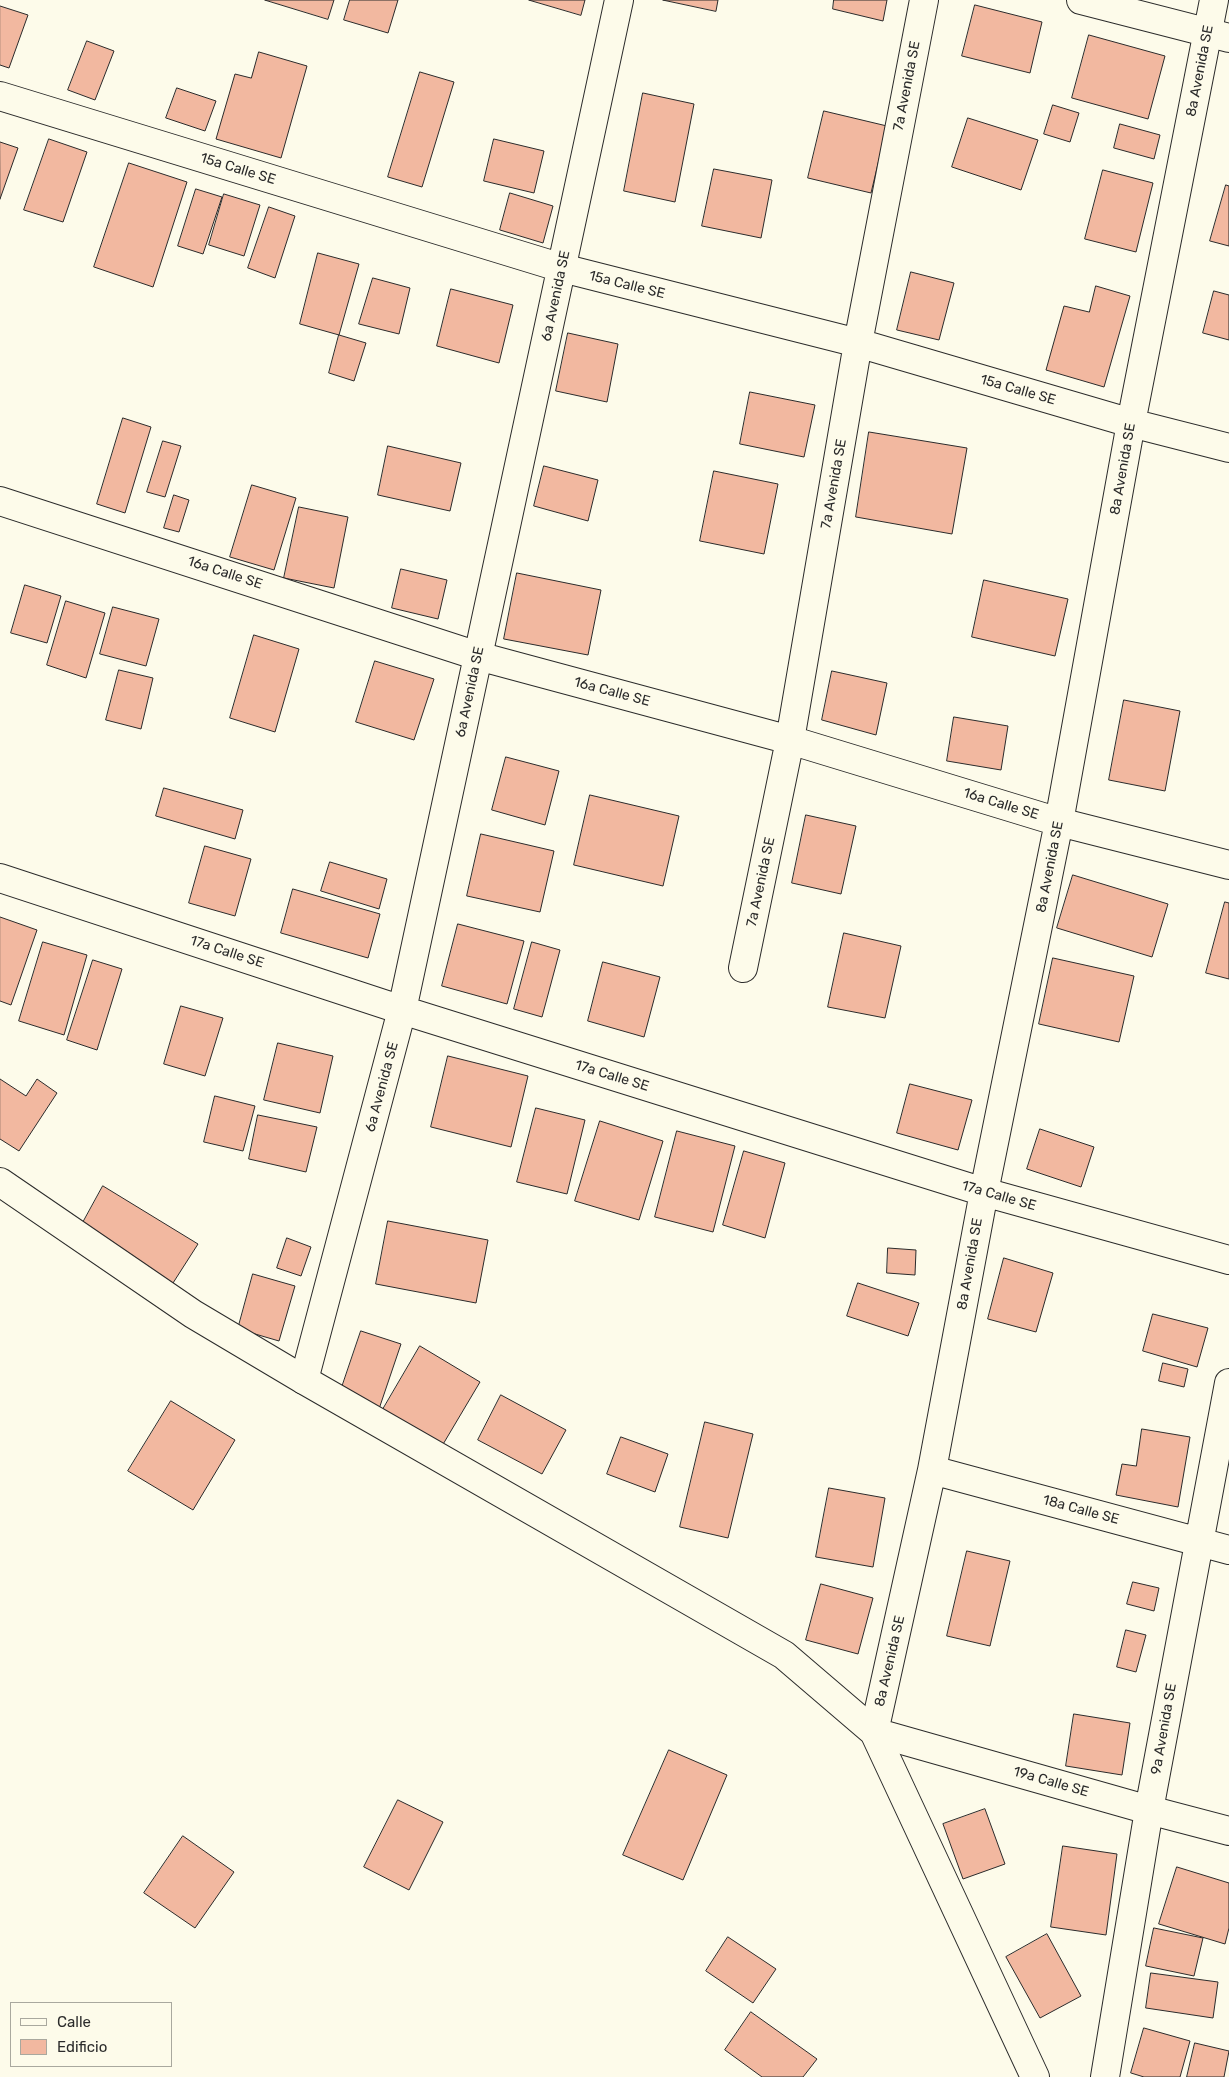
<!DOCTYPE html>
<html>
<head>
<meta charset="utf-8">
<style>
  body { margin:0 }
  #map { position:relative; width:1229px; height:2077px; overflow:hidden; background:#fdfbea; font-family:Rubik,sans-serif }
  canvas { display:block }
  .legend { position:absolute; left:10px; top:2002px; width:162px; height:65px; box-sizing:border-box; background:#fdfbea; border:1px solid #a9a89e; margin:0; padding:6px 9px; list-style:none; font-size:15px; color:#2b2b2b }
  .legend li { display:flex; align-items:center; gap:10px; height:25px }
  .legend b { width:25px; border:1px solid #a9a89e }
</style>
</head>
<body>
<div id="map">
<canvas width="1229" height="2077"></canvas>
<ul class="legend">
<li><b style="height:6px;background:#fdfbea"></b>Calle</li>
<li><b style="height:14px;background:#f2b8a0"></b>Edificio</li>
</ul>
</div>
<script>
const ctx = document.querySelector('canvas').getContext('2d');
ctx.lineJoin = 'round';
function fill(path, color) {
  ctx.fillStyle = color;
  ctx.fill(path, 'evenodd');
}
function strokePath(path, color, width, dash) {
  ctx.strokeStyle = color;
  ctx.lineWidth = width;
  ctx.lineCap = dash ? 'butt' : 'round';
  ctx.setLineDash(dash || []);
  ctx.stroke(path);
}
function drawText(font, color, halo, rows, align = 'center') {
  ctx.font = font + ' Rubik,sans-serif';
  ctx.lineWidth = 4;
  ctx.setLineDash([]);
  ctx.textBaseline = 'middle';
  ctx.strokeStyle = halo;
  ctx.fillStyle = color;
  for (const [text, x, y, turn = 0] of rows) {
    ctx.save();
    ctx.translate(x, y);
    ctx.rotate((+turn || 0) * Math.PI / 180);
    ctx.textAlign = isNaN(turn) ? turn : align;
    if (halo) ctx.strokeText(text, 0, 0);
    ctx.fillText(text, 0, 0);
    ctx.restore();
  }
}
const building = new Path2D(`
  M 265,0 L 334,0 L 328,19 Z
  M 350,0 L 398,0 L 388,33 L 344,20 Z
  M 529,0 L 585,0 L 581,15 Z
  M 663,0 L 718,0 L 716,11 Z
  M 834,0 L 887,0 L 883,21 L 833,9 Z
  M 975,5 L 1042,22 L 1030,73 L 962,56 Z
  M 0,6 L 28,15 L 9,68 L 0,65 Z
  M 1089,35 L 1165,56 L 1148,119 L 1072,98 Z
  M 87,41 L 114,51 L 95,100 L 68,90 Z
  M 259,52 L 307,66 L 281,158 L 216,139 L 235,74 L 251,78 Z
  M 420,72 L 454,82 L 422,187 L 388,177 Z
  M 177,88 L 216,101 L 205,131 L 166,118 Z
  M 643,93 L 694,104 L 675,202 L 624,191 Z
  M 1053,105 L 1079,113 L 1070,142 L 1044,134 Z
  M 824,111 L 887,126 L 871,193 L 808,178 Z
  M 968,118 L 1038,140 L 1021,190 L 952,167 Z
  M 1120,124 L 1160,135 L 1154,159 L 1114,148 Z
  M 49,139 L 87,152 L 63,222 L 24,210 Z
  M 494,139 L 544,151 L 534,193 L 484,181 Z
  M 0,142 L 18,148 L 0,199 Z
  M 129,163 L 187,182 L 153,287 L 94,267 Z
  M 714,169 L 772,180 L 761,238 L 702,226 Z
  M 1103,170 L 1153,183 L 1136,252 L 1085,239 Z
  M 1226,185 L 1229,186 L 1229,246 L 1210,241 Z
  M 196,189 L 222,197 L 203,254 L 178,246 Z
  M 510,193 L 553,206 L 543,243 L 500,230 Z
  M 224,194 L 260,205 L 244,256 L 209,245 Z
  M 269,207 L 295,216 L 275,278 L 248,268 Z
  M 318,253 L 359,264 L 339,335 L 300,324 Z
  M 911,272 L 954,283 L 939,340 L 897,330 Z
  M 373,278 L 410,288 L 399,334 L 359,324 Z
  M 1096,286 L 1130,296 L 1104,387 L 1046,370 L 1064,306 L 1089,312 Z
  M 451,289 L 513,305 L 499,363 L 437,346 Z
  M 1214,291 L 1229,295 L 1229,340 L 1203,333 Z
  M 568,333 L 618,344 L 607,402 L 556,391 Z
  M 339,335 L 366,343 L 354,381 L 329,373 Z
  M 750,392 L 815,405 L 804,457 L 740,444 Z
  M 123,418 L 151,427 L 125,513 L 97,504 Z
  M 869,432 L 967,448 L 952,534 L 856,517 Z
  M 163,441 L 181,446 L 165,497 L 147,492 Z
  M 388,446 L 461,463 L 450,511 L 378,495 Z
  M 544,466 L 598,480 L 588,521 L 534,506 Z
  M 714,471 L 778,484 L 764,554 L 700,541 Z
  M 252,485 L 296,498 L 274,570 L 230,557 Z
  M 174,495 L 189,500 L 179,532 L 164,528 Z
  M 299,507 L 348,517 L 334,588 L 284,578 Z
  M 401,569 L 447,580 L 438,619 L 392,608 Z
  M 517,573 L 601,590 L 588,655 L 504,639 Z
  M 984,580 L 1068,599 L 1055,656 L 972,637 Z
  M 25,585 L 61,596 L 47,643 L 11,633 Z
  M 66,601 L 105,613 L 86,678 L 47,665 Z
  M 113,607 L 159,619 L 146,666 L 100,654 Z
  M 254,635 L 299,649 L 275,732 L 230,718 Z
  M 375,661 L 434,679 L 414,740 L 356,722 Z
  M 119,670 L 153,678 L 141,729 L 106,720 Z
  M 832,671 L 887,683 L 876,735 L 822,720 Z
  M 1124,700 L 1180,711 L 1165,791 L 1109,780 Z
  M 954,717 L 1008,726 L 1001,770 L 947,761 Z
  M 506,757 L 559,771 L 545,825 L 492,810 Z
  M 164,788 L 243,810 L 235,839 L 156,816 Z
  M 590,795 L 679,816 L 663,886 L 574,865 Z
  M 806,815 L 856,826 L 841,894 L 792,883 Z
  M 481,834 L 554,851 L 540,912 L 467,896 Z
  M 205,846 L 251,859 L 235,916 L 189,903 Z
  M 330,862 L 387,879 L 379,909 L 321,891 Z
  M 1073,875 L 1168,904 L 1152,957 L 1057,928 Z
  M 293,889 L 380,914 L 368,958 L 281,933 Z
  M 1225,902 L 1229,903 L 1229,979 L 1206,973 Z
  M 0,917 L 37,930 L 11,1005 L 0,1001 Z
  M 458,924 L 524,941 L 507,1004 L 442,986 Z
  M 844,933 L 901,946 L 885,1018 L 828,1007 Z
  M 43,942 L 87,955 L 64,1035 L 19,1021 Z
  M 532,942 L 560,950 L 542,1017 L 514,1009 Z
  M 1053,958 L 1134,976 L 1119,1042 L 1039,1024 Z
  M 93,960 L 122,969 L 97,1050 L 67,1040 Z
  M 603,962 L 660,977 L 644,1037 L 588,1021 Z
  M 181,1006 L 223,1018 L 205,1076 L 164,1064 Z
  M 278,1043 L 333,1056 L 320,1113 L 264,1100 Z
  M 448,1056 L 528,1076 L 511,1147 L 431,1127 Z
  M 0,1079 L 26,1096 L 37,1079 L 57,1093 L 19,1151 L 0,1139 Z
  M 910,1084 L 972,1100 L 958,1150 L 897,1133 Z
  M 215,1096 L 255,1106 L 243,1151 L 204,1142 Z
  M 536,1108 L 585,1120 L 567,1194 L 517,1182 Z
  M 258,1115 L 317,1127 L 306,1172 L 249,1159 Z
  M 600,1121 L 663,1141 L 639,1220 L 575,1201 Z
  M 1040,1129 L 1094,1147 L 1081,1187 L 1027,1169 Z
  M 677,1131 L 735,1146 L 713,1232 L 655,1217 Z
  M 744,1151 L 785,1163 L 765,1238 L 723,1225 Z
  M 103,1186 L 198,1244 L 173,1283 L 80,1228 Z
  M 388,1221 L 488,1240 L 476,1303 L 376,1284 Z
  M 287,1238 L 311,1247 L 301,1276 L 277,1268 Z
  M 888,1248 L 916,1250 L 915,1275 L 887,1273 Z
  M 1004,1258 L 1053,1273 L 1036,1332 L 988,1319 Z
  M 253,1274 L 295,1286 L 279,1341 L 238,1329 Z
  M 858,1283 L 919,1303 L 908,1336 L 847,1316 Z
  M 1153,1314 L 1208,1328 L 1197,1367 L 1143,1351 Z
  M 361,1331 L 401,1344 L 379,1409 L 339,1396 Z
  M 420,1346 L 480,1382 L 442,1446 L 382,1411 Z
  M 1163,1363 L 1188,1369 L 1184,1387 L 1159,1381 Z
  M 501,1395 L 566,1430 L 542,1474 L 478,1440 Z
  M 171,1401 L 235,1440 L 193,1510 L 128,1471 Z
  M 705,1422 L 753,1434 L 728,1538 L 680,1527 Z
  M 1142,1429 L 1190,1437 L 1178,1507 L 1116,1495 L 1122,1464 L 1136,1466 Z
  M 621,1437 L 668,1454 L 655,1492 L 607,1474 Z
  M 829,1488 L 885,1498 L 873,1567 L 816,1557 Z
  M 967,1551 L 1010,1561 L 990,1646 L 947,1636 Z
  M 1133,1582 L 1159,1588 L 1154,1611 L 1127,1604 Z
  M 821,1584 L 873,1598 L 858,1654 L 806,1640 Z
  M 1126,1630 L 1146,1635 L 1136,1672 L 1117,1667 Z
  M 1074,1714 L 1130,1723 L 1122,1775 L 1066,1766 Z
  M 669,1750 L 727,1775 L 683,1880 L 623,1855 Z
  M 398,1800 L 443,1822 L 409,1890 L 364,1867 Z
  M 985,1809 L 1005,1864 L 963,1879 L 943,1824 Z
  M 183,1836 L 234,1872 L 195,1928 L 144,1893 Z
  M 1063,1846 L 1117,1854 L 1106,1935 L 1051,1927 Z
  M 1177,1867 L 1229,1883 L 1229,1928 L 1225,1944 L 1159,1924 Z
  M 1154,1928 L 1203,1938 L 1194,1976 L 1146,1966 Z
  M 1047,1934 L 1081,1996 L 1040,2018 L 1006,1957 Z
  M 728,1937 L 776,1969 L 753,2003 L 706,1971 Z
  M 1151,1973 L 1218,1982 L 1213,2018 L 1146,2008 Z
  M 751,2012 L 817,2059 L 803,2077 L 762,2077 L 725,2050 Z
  M 1144,2028 L 1190,2041 L 1180,2077 L 1144,2077 L 1131,2073 Z
  M 1195,2043 L 1229,2051 L 1224,2077 L 1187,2077 Z`);
fill(building, '#f2b8a0');
strokePath(building, '#2b2b2b', 1);
const minor = new Path2D(`
  M 1081,0 L 1229,38
  M 1214,0 L 1131,423 L 1059,822 L 984,1192 L 932,1470 L 874,1732 L 1149,1810 L 1229,1831
  M 0,96 L 562,268 L 858,343 L 1131,423 L 1229,448
  M 0,501 L 478,656 L 790,740 L 1059,822 L 1229,865
  M 0,878 L 402,1010 L 984,1192 L 1229,1260
  M 743,968 L 790,740 L 858,343 L 924,0
  M 304,1380 L 402,1010 L 619,0
  M 932,1470 L 1229,1550
  M 1105,2077 L 1149,1810 L 1229,1383`);
const tertiary = new Path2D(`
  M 0,1182 L 193,1314 L 304,1380 L 784,1655 L 874,1732 L 1035,2077`);
strokePath(minor, '#2b2b2b', 30);
strokePath(tertiary, '#2b2b2b', 30);
strokePath(minor, '#fdfbea', 28);
strokePath(tertiary, '#fdfbea', 28);
drawText('14px', '#2b2b2b', '#fdfbea', [
  ["8a Avenida SE",1200,71,-79],
  ["7a Avenida SE",907,86,-79],
  ["15a Calle SE",238,169,17],
  ["15a Calle SE",627,285,14],
  ["6a Avenida SE",556,296,-78],
  ["15a Calle SE",1018,390,16],
  ["8a Avenida SE",1123,469,-80],
  ["7a Avenida SE",834,484,-80],
  ["16a Calle SE",225,573,18],
  ["6a Avenida SE",470,692,-78],
  ["16a Calle SE",612,692,15],
  ["16a Calle SE",1001,804,17],
  ["8a Avenida SE",1050,867,-79],
  ["7a Avenida SE",761,882,-78],
  ["17a Calle SE",227,952,18],
  ["17a Calle SE",612,1076,17],
  ["6a Avenida SE",382,1087,-75],
  ["17a Calle SE",999,1196,16],
  ["8a Avenida SE",970,1264,-80],
  ["18a Calle SE",1081,1510,15],
  ["8a Avenida SE",890,1661,-77],
  ["9a Avenida SE",1164,1729,-80],
  ["19a Calle SE",1051,1782,16]
]);
</script>
</body>
</html>
